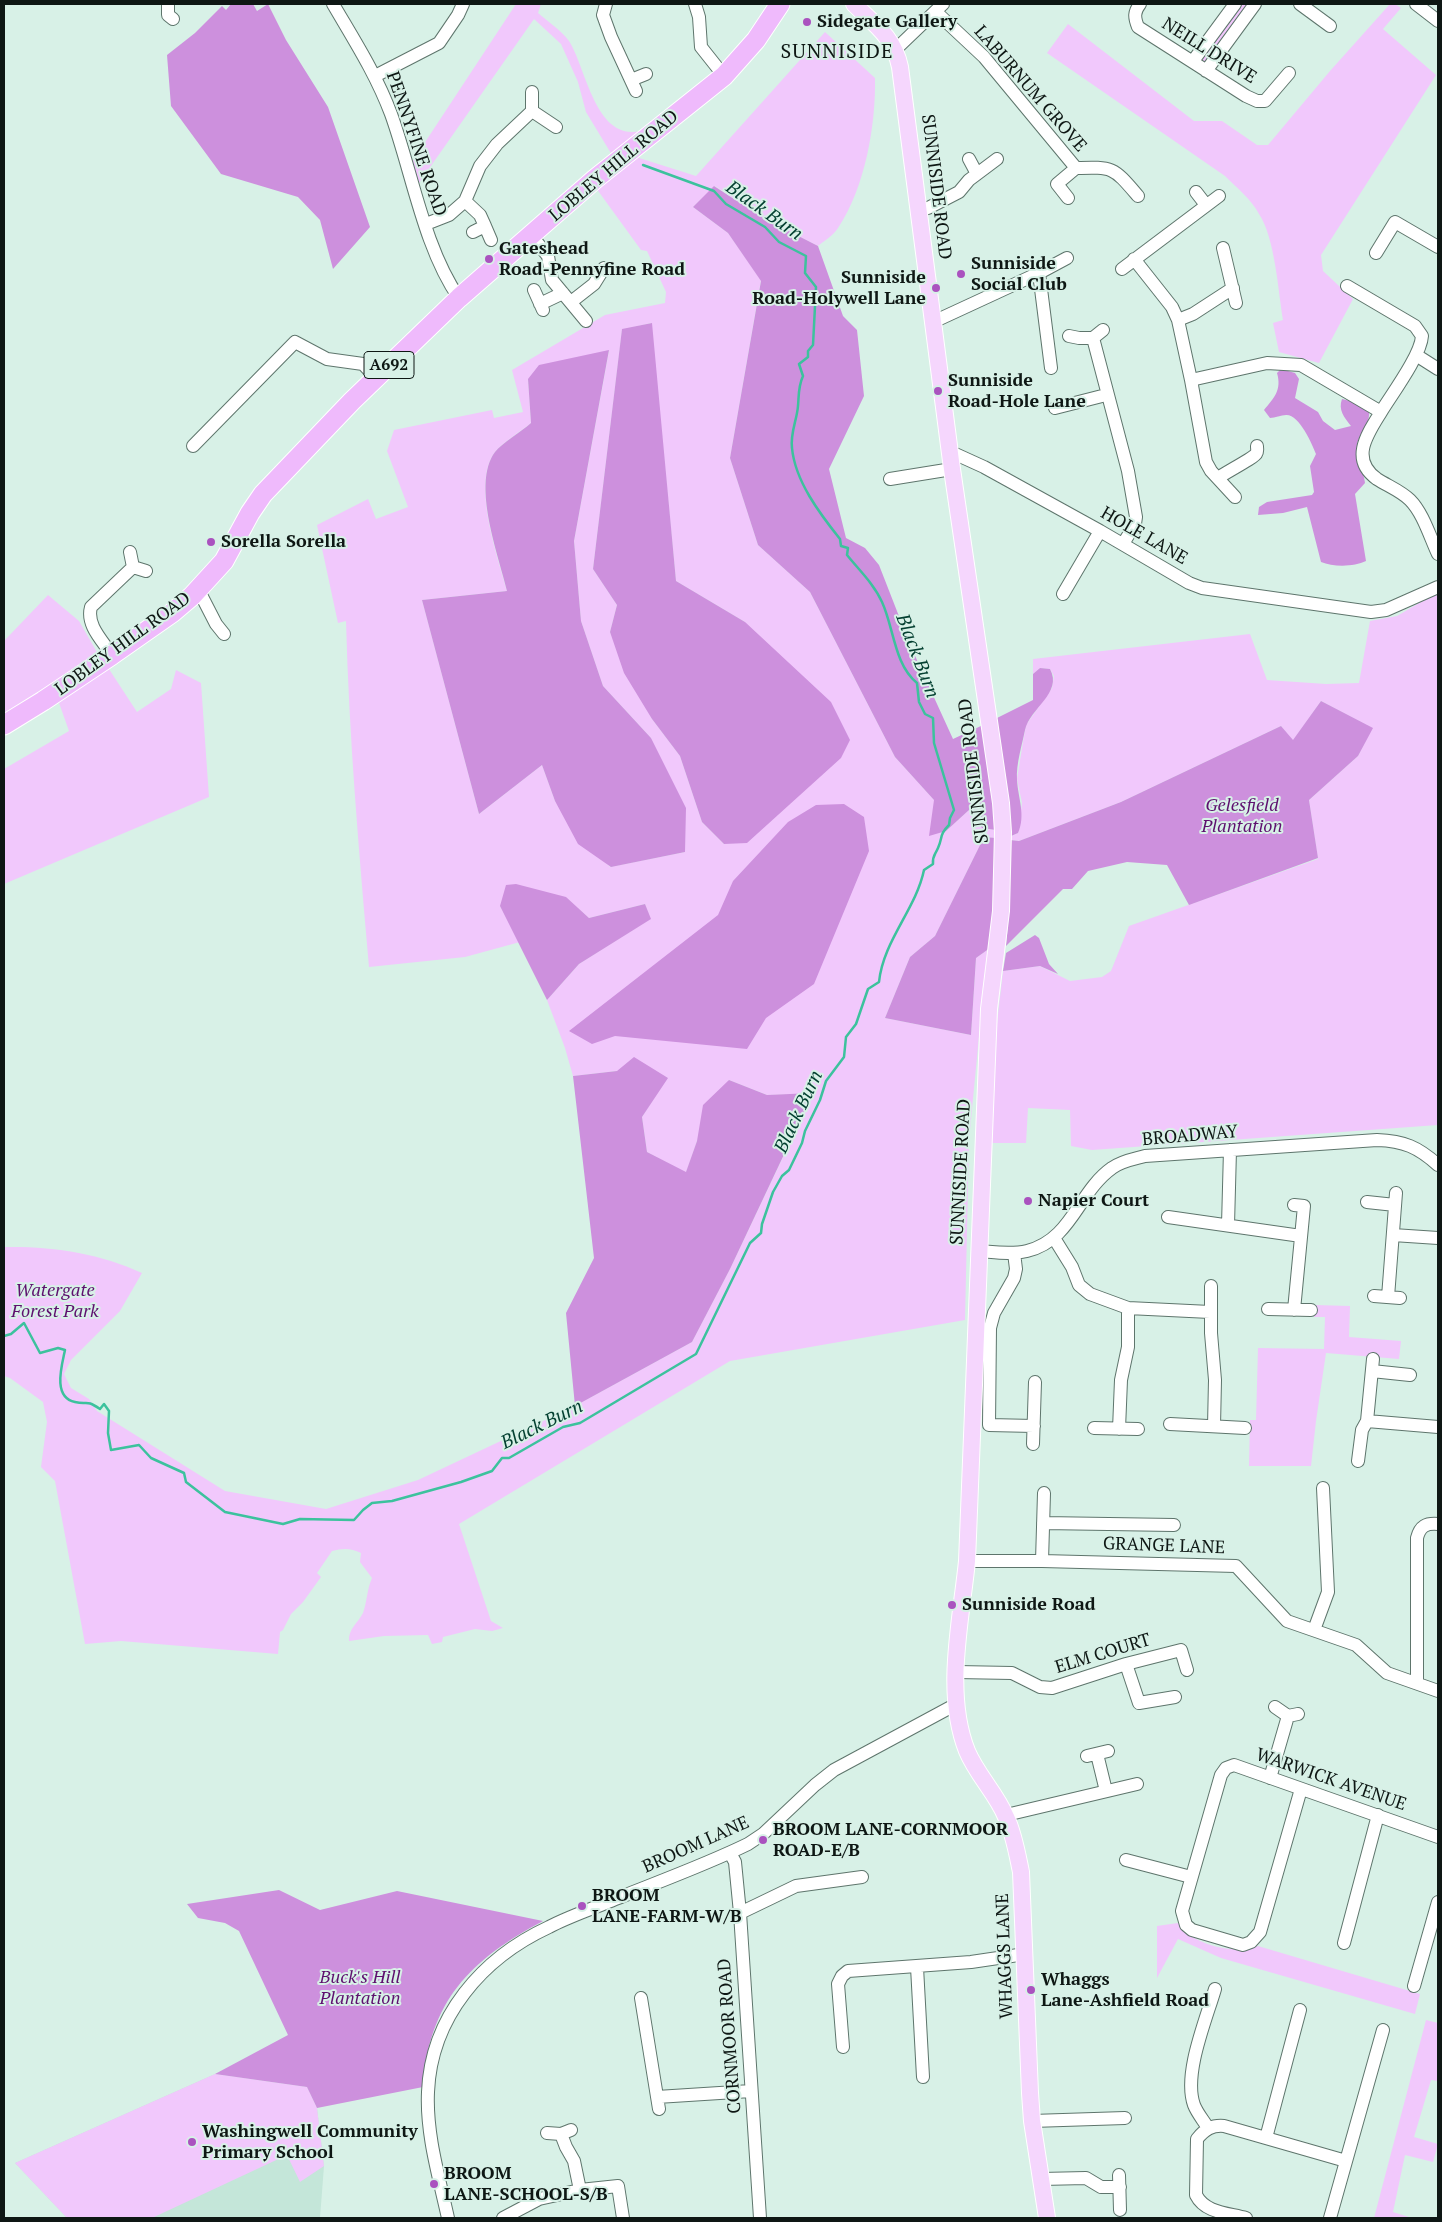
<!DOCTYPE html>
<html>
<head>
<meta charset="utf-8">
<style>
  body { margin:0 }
  #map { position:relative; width:1442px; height:2222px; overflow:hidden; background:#d8f1e7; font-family:"PT Serif",serif }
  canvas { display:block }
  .frame { position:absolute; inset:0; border:5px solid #0e1714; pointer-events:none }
</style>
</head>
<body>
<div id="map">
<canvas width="1442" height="2222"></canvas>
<div class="frame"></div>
</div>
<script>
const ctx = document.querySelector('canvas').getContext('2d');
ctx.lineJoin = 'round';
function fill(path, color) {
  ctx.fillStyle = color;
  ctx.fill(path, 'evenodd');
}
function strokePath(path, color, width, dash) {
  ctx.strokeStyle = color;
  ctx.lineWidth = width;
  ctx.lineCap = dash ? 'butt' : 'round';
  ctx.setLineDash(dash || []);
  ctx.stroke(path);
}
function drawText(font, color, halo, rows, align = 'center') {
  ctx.font = font + ' "PT Serif",serif';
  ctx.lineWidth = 4;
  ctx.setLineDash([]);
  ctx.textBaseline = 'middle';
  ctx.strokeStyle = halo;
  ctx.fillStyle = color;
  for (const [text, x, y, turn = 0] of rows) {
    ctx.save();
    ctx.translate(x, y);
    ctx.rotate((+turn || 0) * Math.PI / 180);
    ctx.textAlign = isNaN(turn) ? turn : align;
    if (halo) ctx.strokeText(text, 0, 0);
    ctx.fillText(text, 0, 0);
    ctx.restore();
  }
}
fill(new Path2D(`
  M 215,2074 L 317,2108 L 324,2166 L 320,2218 L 67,2218 L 15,2163 Z`), '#c4e6d9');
fill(new Path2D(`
  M 516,4 L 541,4 L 538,13 C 547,21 562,31 569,41 C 586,67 595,141 640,131 L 612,155 L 586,112 L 578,82 L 561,44 L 534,19 L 419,183 L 412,162 Z
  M 1239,4 L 1250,4 L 1206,63 L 1203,64 L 1200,58 Z
  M 1390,4 L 1395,4 L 1401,8 L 1383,29 L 1436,75 L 1321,255 L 1323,271 L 1353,299 L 1319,363 L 1279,352 L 1273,323 L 1283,320 C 1278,290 1275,238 1259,214 C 1251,199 1237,188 1225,176 L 1047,53 L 1068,24 L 1194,121 L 1222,121 L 1257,145 L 1268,145 L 1330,71 Z
  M 825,32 L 875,78 C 876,125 865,188 838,228 C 834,235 824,241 818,246 L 763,218 L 715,186 L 693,207 L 728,233 L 761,280 L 730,458 L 758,545 L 810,592 L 895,757 L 934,800 L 946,831 L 969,810 L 982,828 L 996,830 L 996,838 L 984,837 L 935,936 L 910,957 L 885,1018 L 971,1035 L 976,958 L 990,948 L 980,1026 L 969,1140 L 965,1320 L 730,1361 L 459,1524 L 491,1621 L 503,1628 L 492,1631 L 475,1629 L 443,1637 L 442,1642 L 432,1644 L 428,1635 L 384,1636 L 349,1641 C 348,1629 358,1623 363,1613 C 367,1602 367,1589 372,1578 L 360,1562 L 361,1553 C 351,1548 343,1548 332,1551 L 317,1573 L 321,1577 L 303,1602 L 291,1614 L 283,1630 L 280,1632 L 278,1654 L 121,1641 L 85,1644 L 55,1481 L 41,1467 L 47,1422 L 43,1402 L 10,1378 L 4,1376 L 4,1247 C 51,1246 99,1253 142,1273 L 120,1311 L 71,1360 L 64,1374 L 71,1388 L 89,1399 L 97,1411 L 225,1491 L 326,1509 L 418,1480 L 575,1406 L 692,1342 L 730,1269 L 813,1094 L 767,1095 L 729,1080 L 697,1141 L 686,1173 L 647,1152 L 642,1117 L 667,1077 L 617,1071 L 573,1076 L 565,1048 L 547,1000 L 579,964 L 650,919 L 645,904 L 589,918 L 565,897 L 500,906 L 520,942 L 465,957 L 369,967 C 359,852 349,737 346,621 L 338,623 L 317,525 L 368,499 L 376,519 L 408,507 L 387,451 L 394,430 L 492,410 L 494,418 L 523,412 L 512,370 L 605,315 L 665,303 L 666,292 L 647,251 L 641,250 L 596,188 L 636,157 L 696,176 ZM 651,323 L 676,581 L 745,622 L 724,844 L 702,822 L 680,756 L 652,719 L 610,632 L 617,605 L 593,569 L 622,330 ZM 609,351 L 574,541 L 581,621 L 603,686 L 651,738 L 685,852 L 610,867 L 555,801 L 542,765 L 479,814 L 422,600 L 507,591 C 498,557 471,483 495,452 C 502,443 521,431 531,423 L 528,379 Z
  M 1438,592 L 1438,1125 L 1092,1150 L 1071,1146 L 1070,1110 L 1028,1108 L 1026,1143 L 991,1143 L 993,1058 L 1003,971 L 1040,966 L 1070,981 L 1102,977 L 1111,971 L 1129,926 L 1318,859 L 1309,800 L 1358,756 L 1372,728 L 1321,701 L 1293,741 L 1281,726 L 1121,802 L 1019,841 L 1010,840 L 1011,836 L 1018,833 L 1022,803 L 1017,779 L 1023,742 L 1026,725 L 1052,688 L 1054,676 L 1050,669 L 1040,668 L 1033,674 L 1033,659 L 1250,634 L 1267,680 L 1326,684 L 1359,683 L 1370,621 L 1397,616 Z
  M 48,595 L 79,621 L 98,654 L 4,714 L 4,641 Z
  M 107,666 L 137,712 L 171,689 L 176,670 L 201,683 L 209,797 L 4,884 L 4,769 L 69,731 L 58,700 Z
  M 1315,1305 L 1350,1306 L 1349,1337 L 1401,1341 L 1399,1359 L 1326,1353 L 1316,1421 L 1311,1466 L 1249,1466 L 1250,1420 L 1256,1420 L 1258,1348 L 1324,1349 L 1325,1317 L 1314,1317 Z
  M 1178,1923 C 1192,1945 1234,1955 1258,1946 L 1420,1994 L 1415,2014 L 1221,1958 L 1178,1939 L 1157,1978 L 1157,1926 Z
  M 1426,2020 L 1438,2023 L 1438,2081 L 1431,2080 L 1414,2137 L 1438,2144 L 1433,2162 L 1405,2155 L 1393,2212 L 1412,2218 L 1374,2218 Z
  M 215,2074 L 307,2087 L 317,2108 L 324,2166 L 300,2182 L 287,2155 L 152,2218 L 67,2218 L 15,2163 Z`), '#f1c8fc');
fill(new Path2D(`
  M 231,4 L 253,4 L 257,11 L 268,4 L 286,40 L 328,107 L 370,227 L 333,269 L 320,220 L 298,197 L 221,174 L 171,106 L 167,55 L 195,33 L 222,6 L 226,10 Z
  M 714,186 L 763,218 L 818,246 L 843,316 L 857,330 L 864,396 L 829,469 L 846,538 L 865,548 L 879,565 L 911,647 L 953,739 L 983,725 L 996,830 L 982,828 L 969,810 L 946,831 L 929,836 L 934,800 L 895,757 L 810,592 L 758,545 L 730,458 L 761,281 L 728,233 L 693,207 Z
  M 652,323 L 676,581 L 745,622 L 831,702 L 850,740 L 841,758 L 747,843 L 724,844 L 702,822 L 680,756 L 652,719 L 624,673 L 610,632 L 617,605 L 593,569 L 622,329 Z
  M 609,350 L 574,541 L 581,621 L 603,686 L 651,738 L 686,808 L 685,852 L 611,867 L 578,844 L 555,801 L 542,765 L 479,814 L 422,600 L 507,591 C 499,556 471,484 495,452 C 502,443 521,432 531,423 L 528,379 L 539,365 Z
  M 1281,369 L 1295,373 L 1299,379 L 1295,398 L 1318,412 L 1323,421 L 1335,430 L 1351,426 C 1344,417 1338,410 1342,399 L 1358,403 L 1369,412 C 1370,426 1359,433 1357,445 C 1354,459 1364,470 1365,483 L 1355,494 L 1366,561 C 1354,567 1333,567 1321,562 L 1307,507 L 1283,513 L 1258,515 L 1259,507 L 1267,502 L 1312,495 L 1314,492 L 1310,466 L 1316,454 C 1312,444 1299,414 1286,415 C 1281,415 1275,418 1270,418 L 1264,410 C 1274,398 1282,390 1277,373 Z
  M 1040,668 L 1050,669 C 1063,693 1030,708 1025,730 C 1022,745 1016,764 1017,780 C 1018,798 1026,815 1018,833 L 1011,836 L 997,718 L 1033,700 L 1033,674 Z
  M 1321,701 L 1373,728 L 1358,756 L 1309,800 L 1318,858 L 1189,905 L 1167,865 L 1127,862 L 1088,871 L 1072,889 L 1063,889 L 1006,946 L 1010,900 L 1010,840 L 1019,841 L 1121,802 L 1281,726 L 1293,740 Z
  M 844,804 L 864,817 L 869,851 L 814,984 L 766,1018 L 747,1049 L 615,1036 L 592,1044 L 569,1031 L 718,915 L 733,881 L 788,822 L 816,805 Z
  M 984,837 L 996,838 L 995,894 L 990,948 L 976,958 L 971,1035 L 885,1018 L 910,957 L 935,936 Z
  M 516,884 L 566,897 L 589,918 L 645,904 L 651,919 L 579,964 L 547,1000 L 500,906 L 506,885 Z
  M 1035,935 L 1039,938 L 1049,964 L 1058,974 L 1040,966 L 1003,971 L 1006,953 Z
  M 634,1057 L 668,1078 L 642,1117 L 647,1152 L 686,1172 L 697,1141 L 703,1105 L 729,1080 L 767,1095 L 813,1093 L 730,1269 L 692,1342 L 575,1406 L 566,1313 L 594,1258 L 573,1076 L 617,1071 Z
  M 279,1890 L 320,1910 L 397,1891 L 543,1921 C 470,1960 429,2001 423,2087 L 317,2108 L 307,2087 L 215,2074 L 288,2035 L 239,1931 L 225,1923 L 198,1918 L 187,1904 Z`), '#cd90dd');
strokePath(new Path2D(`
  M 4,1336 L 11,1334 L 24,1323 L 40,1353 L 58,1348 L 65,1350 C 62,1365 52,1397 75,1402 C 89,1405 85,1399 100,1409 L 104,1404 L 109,1411 L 108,1433 L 111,1450 L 139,1445 L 151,1458 L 184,1473 L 186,1482 L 225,1512 L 283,1524 L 300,1519 L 354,1520 L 363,1510 L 372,1503 L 392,1501 L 461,1482 L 492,1471 L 502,1458 L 509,1458 L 563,1427 L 580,1423 L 696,1354 L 750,1243 L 761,1233 L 762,1224 L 773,1192 L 782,1176 L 789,1170 L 802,1143 L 805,1131 L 820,1100 L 826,1081 L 844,1057 L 846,1037 L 856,1024 L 868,989 L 879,982 C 883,941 916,909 924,870 L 933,864 C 932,856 935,855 938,848 C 943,837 939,835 949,825 L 950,818 L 954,810 L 934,743 L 933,718 L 925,714 L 919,702 L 917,683 C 894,664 894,628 882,602 C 874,584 859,570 847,555 L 848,548 L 841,546 L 840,539 C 820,514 795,481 792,448 C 790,433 797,420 798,406 C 799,395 798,387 803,376 L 799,364 L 808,357 L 808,351 L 813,345 L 816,287 L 805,273 L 806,256 L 779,242 L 765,227 L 726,204 L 714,191 L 643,165`), '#3cc29d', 2.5);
const minor = new Path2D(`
  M 168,4 L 168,15 L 173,19
  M 333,4 C 354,40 376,74 391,114 C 412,172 424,248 459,298
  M 606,4 L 603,15 L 611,37 L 636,91
  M 695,4 L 699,17 L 701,47 L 724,76
  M 1140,4 C 1134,12 1134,17 1138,27 L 1246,96 L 1257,101 L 1265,101 L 1289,73
  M 1300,4 L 1330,26
  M 1416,4 L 1438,21
  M 936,12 L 984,57 L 1076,168 C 1114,167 1113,167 1138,196
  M 896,49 L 943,4
  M 1193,61 L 1235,4
  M 1206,71 L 1255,4
  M 375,76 L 439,43 L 458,15 L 463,4
  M 631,80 L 646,74
  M 532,92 L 532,111 L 556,127
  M 969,159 L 977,174
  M 1196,192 L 1206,205
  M 1068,198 L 1057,184 L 1076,168
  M 465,201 L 480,215 L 485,226
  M 920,210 L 928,208 L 959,192 L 969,180 L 997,159
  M 426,224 L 449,215 L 465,201 L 480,166 L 497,144 L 532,111
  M 473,232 L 485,226 L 491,240
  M 531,235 L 548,256 L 552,280 L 586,321
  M 1223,248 L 1236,303
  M 1376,253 L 1395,222 L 1438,247
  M 1134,259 L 1172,307 L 1178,320 L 1191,380 L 1206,462 L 1211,471 L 1235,497
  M 1122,269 L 1219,196
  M 1039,273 L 1051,368
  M 1347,286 L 1415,326 L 1422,336 C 1421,355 1392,394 1381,412
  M 534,290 L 543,310
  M 571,302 L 594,284 L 604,268
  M 540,304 L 563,293
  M 1178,320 L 1193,314 L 1233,288
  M 933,322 L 1039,273 L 1067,258
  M 1069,336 L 1079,338 L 1093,338 L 1103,330
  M 1093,338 L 1128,471 L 1136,517 L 1135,524 L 1123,544
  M 1416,355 L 1438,369
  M 1191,380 L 1267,363 L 1301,365 L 1381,412 C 1368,433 1349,459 1377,479 C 1388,486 1401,491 1410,500 C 1423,513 1430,537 1438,554
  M 1055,408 L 1106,395
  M 193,446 L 295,342 L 327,359 L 363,364 L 376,378
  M 951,452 L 984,467 L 1100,531 L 1189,583 L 1202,588 L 1371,612 L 1386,610 L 1438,587
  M 1218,478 C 1223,474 1255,457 1256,454 C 1258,451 1257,450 1257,446
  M 890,479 L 952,469
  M 130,552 L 133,567 L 146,571
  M 198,589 L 216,624 L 224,634
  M 1063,594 L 1100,531
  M 112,655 C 102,640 86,625 91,607 L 133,567
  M 1367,1202 L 1395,1205
  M 1168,1217 L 1301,1236
  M 1228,1225 L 1230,1150
  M 1393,1235 L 1438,1238
  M 1054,1238 L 1072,1267 L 1079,1285 L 1090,1294 L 1128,1308 L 1210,1312
  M 978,1251 C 994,1252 1011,1255 1027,1251 C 1072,1240 1078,1192 1112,1168 C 1121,1161 1134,1159 1145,1156 L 1377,1140 C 1404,1141 1418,1147 1438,1165
  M 1014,1253 L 1016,1269 L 1014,1278 L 994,1313 L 990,1328 L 989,1425 L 1034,1426
  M 1211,1286 L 1211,1333 L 1215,1380 L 1214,1426
  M 1374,1296 L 1400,1298
  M 1388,1297 L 1396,1193
  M 1268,1309 L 1311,1310
  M 1294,1310 L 1304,1206 L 1294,1205
  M 1372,1371 L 1410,1375
  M 1367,1421 L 1438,1427
  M 1170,1424 L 1245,1428
  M 1094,1428 L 1138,1429
  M 1119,1429 L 1121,1380 L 1128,1347 L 1128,1308
  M 1033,1444 L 1035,1382
  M 1358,1461 L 1362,1430 L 1367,1421 L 1373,1359
  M 1043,1523 L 1174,1525
  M 967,1561 L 1042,1561 L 1236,1566 L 1287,1621 L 1356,1645 L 1387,1673 L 1438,1691
  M 1042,1561 L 1044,1493
  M 1314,1630 L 1328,1592 L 1323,1488
  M 1126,1664 L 1139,1703 L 1175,1697
  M 957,1672 L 1012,1673 L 1040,1687 L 1052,1688 L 1126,1664 L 1181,1650 L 1187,1670
  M 1417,1683 L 1417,1538 C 1420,1526 1426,1523 1438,1524
  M 1275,1707 L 1288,1716 L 1298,1714
  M 1097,1754 L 1106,1791
  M 1087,1756 L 1108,1751
  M 1270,1778 L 1288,1716
  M 1301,1789 L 1260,1932 L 1251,1942 L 1243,1945 L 1192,1930 L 1186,1925 L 1182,1911 L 1221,1775 L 1226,1768 L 1234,1765 L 1438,1837
  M 1006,1815 L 1137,1784
  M 730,1853 L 735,1862 L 740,1913 L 760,2218
  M 1126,1860 L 1191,1877
  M 740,1913 L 796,1886 L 862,1877
  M 1344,1943 L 1378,1815
  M 917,1967 L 923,2077
  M 1414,1986 L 1438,1902
  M 641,1998 L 659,2109
  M 843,2047 L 838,1984 L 842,1976 L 848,1971 L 971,1962 L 1025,1954
  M 657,2097 L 751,2091
  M 1032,2121 L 1125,2118
  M 1208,2128 C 1204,2121 1197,2113 1194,2105 C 1183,2074 1206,2020 1215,1989
  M 547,2133 L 561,2134 L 571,2130
  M 561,2134 L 566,2147 L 574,2161 L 580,2190
  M 1266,2138 L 1300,2010
  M 1119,2175 L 1120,2210
  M 1041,2179 L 1086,2178 L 1101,2187 L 1120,2187
  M 448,2218 C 439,2177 426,2134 428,2092 C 431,2017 482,1958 549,1927 C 568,1917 589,1910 608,1902 C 655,1883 703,1866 748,1844 L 763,1834 L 815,1785 L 834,1770 L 951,1707 L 958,1706
  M 503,2218 L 539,2199 L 580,2190 L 618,2186 L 623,2218
  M 1246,2218 C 1228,2213 1205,2213 1196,2195 L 1197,2139 C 1205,2129 1212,2125 1224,2126 L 1346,2161
  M 1330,2218 L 1383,2030`);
const major = new Path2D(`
  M 854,4 C 874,24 894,37 900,67 L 952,469 L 1001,803 L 1003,832 L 1001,911 L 989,1009 L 967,1561 C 961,1621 944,1693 967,1751 C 977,1775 996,1793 1006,1817 C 1014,1834 1017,1853 1021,1872 L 1030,2093 L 1032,2121 L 1047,2218`);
const highway = new Path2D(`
  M 4,725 L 43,701 L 112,655 L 172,613 L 192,596 L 224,561 L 250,513 L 263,494 L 352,401 L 459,298 L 595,179 L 724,76 L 756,40 L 780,4`);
strokePath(minor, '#5e756c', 14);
strokePath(major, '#fff', 18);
strokePath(highway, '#fff', 21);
strokePath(minor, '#fff', 12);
strokePath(major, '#f5d6fd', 16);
strokePath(highway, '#efbafc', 19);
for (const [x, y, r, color] of [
  [807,22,5,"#aa52bf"],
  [489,259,5,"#aa52bf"],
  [961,274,5,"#aa52bf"],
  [936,288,5,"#aa52bf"],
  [938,391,5,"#aa52bf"],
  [211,542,5,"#aa52bf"],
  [1028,1201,5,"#aa52bf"],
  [952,1605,5,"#aa52bf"],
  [763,1840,5,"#aa52bf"],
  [582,1906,5,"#aa52bf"],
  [1031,1990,5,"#aa52bf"],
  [192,2142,5,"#aa52bf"],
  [434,2184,5,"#aa52bf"]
]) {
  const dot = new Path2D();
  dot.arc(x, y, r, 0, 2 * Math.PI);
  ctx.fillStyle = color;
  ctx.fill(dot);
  strokePath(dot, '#d8f1e7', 2);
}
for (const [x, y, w] of [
  [389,365,50]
]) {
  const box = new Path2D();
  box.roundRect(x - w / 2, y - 13.5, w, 27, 4);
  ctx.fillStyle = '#d8f1e7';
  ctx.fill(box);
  strokePath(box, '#0e1714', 1);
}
drawText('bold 16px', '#0e1714', null, [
  ["A692",389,365]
]);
drawText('bold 18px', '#0e1714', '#d8f1e7', [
  ["Sidegate Gallery",817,22],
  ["Gateshead",499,249],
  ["Road-Pennyfine Road",499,270],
  ["Sunniside",971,264],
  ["Social Club",971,285],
  ["Sunniside",926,278,"right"],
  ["Road-Holywell Lane",926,299,"right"],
  ["Sunniside",948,381],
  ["Road-Hole Lane",948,402],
  ["Sorella Sorella",221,542],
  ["Napier Court",1038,1201],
  ["Sunniside Road",962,1605],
  ["BROOM LANE-CORNMOOR",773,1830],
  ["ROAD-E/B",773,1851],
  ["BROOM",592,1896],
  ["LANE-FARM-W/B",592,1917],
  ["Whaggs",1041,1980],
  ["Lane-Ashfield Road",1041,2001],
  ["Washingwell Community",202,2132],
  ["Primary School",202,2153],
  ["BROOM",444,2174],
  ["LANE-SCHOOL-S/B",444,2195]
], 'left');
drawText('18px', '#0e1714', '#d8f1e7', [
  ["NEILL DRIVE",1209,51,32],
  ["LABURNUM GROVE",1030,89,49],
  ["PENNYFINE ROAD",416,144,71],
  ["LOBLEY HILL ROAD",614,166,-40],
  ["SUNNISIDE ROAD",936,187,83],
  ["HOLE LANE",1144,536,30],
  ["LOBLEY HILL ROAD",123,644,-36],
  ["SUNNISIDE ROAD",974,771,-97],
  ["BROADWAY",1190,1136,-5],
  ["SUNNISIDE ROAD",961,1172,-87],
  ["GRANGE LANE",1164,1546,2],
  ["ELM COURT",1103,1654,-17],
  ["WARWICK AVENUE",1331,1780,19],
  ["BROOM LANE",696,1845,-24],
  ["WHAGGS LANE",1005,1956,-92],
  ["CORNMOOR ROAD",730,2036,-94]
]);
drawText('italic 18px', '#5e106f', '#d8f1e7', [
  ["Gelesfield",1242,806],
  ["Plantation",1242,827],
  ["Watergate",55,1291],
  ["Forest Park",55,1312],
  ["Buck's Hill",360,1978],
  ["Plantation",360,1999]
]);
drawText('italic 19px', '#044031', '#d8f1e7', [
  ["Black Burn",764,211,35],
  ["Black Burn",917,656,69],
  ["Black Burn",799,1112,-65],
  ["Black Burn",542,1425,-26]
]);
ctx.letterSpacing = '1px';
drawText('20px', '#0e1714', '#d8f1e7', [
  ["SUNNISIDE",837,52]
]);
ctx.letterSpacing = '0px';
</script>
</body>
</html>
